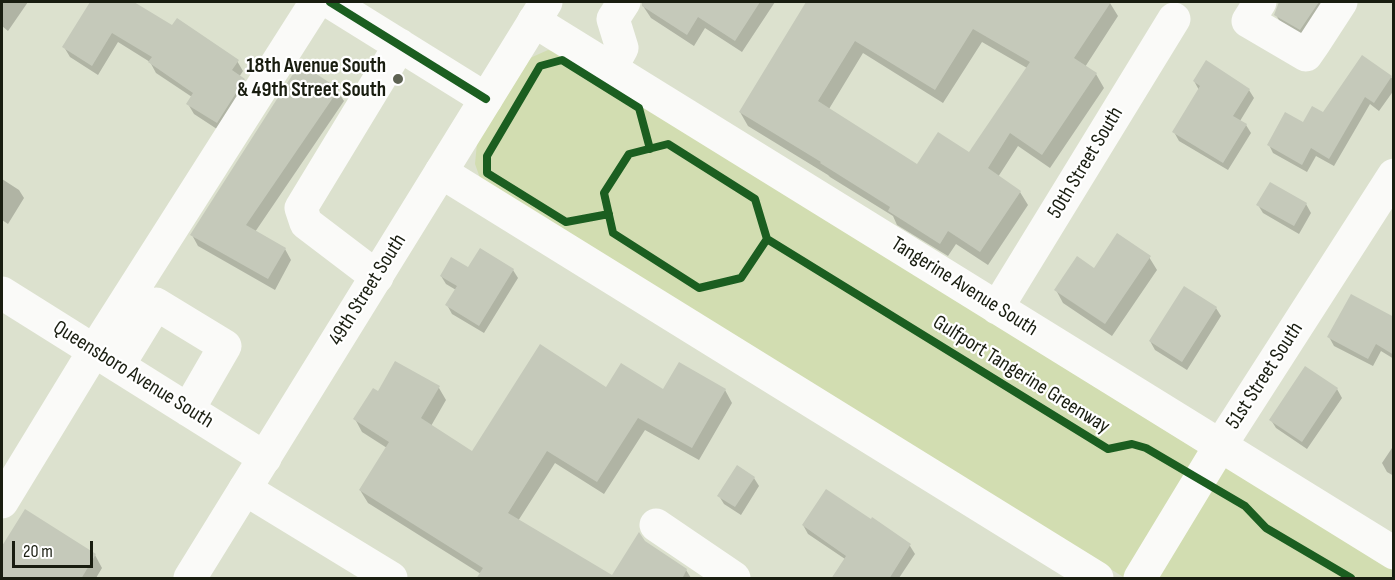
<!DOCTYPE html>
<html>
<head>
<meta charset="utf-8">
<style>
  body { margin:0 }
  #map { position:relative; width:1395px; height:580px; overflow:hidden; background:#dce1ce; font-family:"Sofia Sans Condensed",sans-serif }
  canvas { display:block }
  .frame { position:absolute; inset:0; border:3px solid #191d10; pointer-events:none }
  .scale { position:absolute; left:12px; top:541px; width:81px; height:27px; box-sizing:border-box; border:3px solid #191d10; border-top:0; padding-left:8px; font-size:18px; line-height:21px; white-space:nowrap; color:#191d10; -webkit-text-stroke:4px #fff; paint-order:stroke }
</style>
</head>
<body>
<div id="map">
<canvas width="1395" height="580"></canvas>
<div class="frame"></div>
<div class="scale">20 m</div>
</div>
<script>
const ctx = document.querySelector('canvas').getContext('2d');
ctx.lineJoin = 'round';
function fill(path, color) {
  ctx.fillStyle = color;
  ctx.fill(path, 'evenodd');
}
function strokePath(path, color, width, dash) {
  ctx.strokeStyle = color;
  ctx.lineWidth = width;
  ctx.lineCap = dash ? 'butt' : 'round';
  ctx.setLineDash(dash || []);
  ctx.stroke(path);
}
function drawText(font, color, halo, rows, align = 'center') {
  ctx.font = font + ' "Sofia Sans Condensed",sans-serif';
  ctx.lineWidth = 4.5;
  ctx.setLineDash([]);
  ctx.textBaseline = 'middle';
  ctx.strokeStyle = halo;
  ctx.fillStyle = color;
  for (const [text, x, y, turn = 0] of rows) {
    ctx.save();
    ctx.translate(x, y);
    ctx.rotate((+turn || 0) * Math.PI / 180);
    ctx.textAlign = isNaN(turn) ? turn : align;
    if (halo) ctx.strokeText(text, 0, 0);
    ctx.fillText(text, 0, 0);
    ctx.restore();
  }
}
fill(new Path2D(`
  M 548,50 L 556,52 L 1200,452 L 1125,578 L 480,178 L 475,164 L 477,143 L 530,58 Z
  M 1224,466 L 1394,571 L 1393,578 L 1157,578 Z`), '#d2ddb1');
fill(new Path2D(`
  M 2,2 L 28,2 L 8,31 L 2,26 Z
  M 91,2 L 131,2 L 173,27 L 237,61 L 243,71 L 239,77 L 244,80 L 250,90 L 223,133 L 194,114 L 188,104 L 192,97 L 156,73 L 150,62 L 118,42 L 98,75 L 70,57 L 64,47 Z
  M 644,2 L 775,2 L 742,52 L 705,28 L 694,46 L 651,18 L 643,6 Z
  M 808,2 L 1108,2 L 1110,3 L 1118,16 L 1085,67 L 1096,74 L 1104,88 L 1050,168 L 1018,146 L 998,177 L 1020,192 L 1028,205 L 988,265 L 956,244 L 948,256 L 897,225 L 893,216 L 830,177 L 828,175 L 748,126 L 740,112 ZM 982,42 L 1027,68 L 969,154 L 918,166 L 829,109 L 863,53 L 943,103 Z
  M 1280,2 L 1340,2 L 1310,45 L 1285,30 L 1276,15 Z
  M 1391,77 L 1394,81 L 1394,90 L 1379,111 L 1370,104 L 1334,166 L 1316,156 L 1307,172 L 1273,153 L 1269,145 L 1303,124 Z
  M 1194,81 L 1249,90 L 1254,98 L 1240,121 L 1246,125 L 1251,133 L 1228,170 L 1179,141 L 1174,132 L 1199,90 Z
  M 337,90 L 344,101 L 255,232 L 285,249 L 291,260 L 275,290 L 198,246 L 192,235 Z
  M 2,179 L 19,190 L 24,198 L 8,224 L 2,220 Z
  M 1306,204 L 1311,213 L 1299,234 L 1263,213 L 1258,205 Z
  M 1149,257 L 1157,270 L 1112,336 L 1063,303 L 1056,290 L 1094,270 Z
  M 469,269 L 513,270 L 518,278 L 484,333 L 452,314 L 447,305 L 456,290 L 446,284 L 441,276 Z
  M 1216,308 L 1221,316 L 1187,370 L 1155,350 L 1150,341 Z
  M 1394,319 L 1394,359 L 1381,351 L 1373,366 L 1334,346 L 1329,337 Z
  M 439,388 L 446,400 L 431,426 L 473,453 L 606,389 L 664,391 L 725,390 L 732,403 L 699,460 L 645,430 L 604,494 L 555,463 L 518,521 L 613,577 L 644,542 L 686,570 L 691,578 L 481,578 L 481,574 L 368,503 L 360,490 L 387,448 L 362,432 L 355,419 L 379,393 Z
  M 1337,389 L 1342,398 L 1307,449 L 1276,428 L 1271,420 Z
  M 1394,445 L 1394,476 L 1387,472 L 1382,463 Z
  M 754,478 L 759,486 L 741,515 L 724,504 L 719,496 Z
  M 25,511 L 95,555 L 102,568 L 96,578 L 2,578 L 2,549 Z
  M 873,519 L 910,546 L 915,554 L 899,578 L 832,578 L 845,559 L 808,534 L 803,525 L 871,521 Z`), '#0003');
fill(new Path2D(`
  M 90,2 L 134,2 L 172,25 L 177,18 L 239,60 L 232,70 L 245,79 L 217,123 L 186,104 L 193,93 L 148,62 L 152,57 L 112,33 L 92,66 L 62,47 Z
  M 642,2 L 760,2 L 735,41 L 698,17 L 687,35 L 642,6 Z
  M 806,2 L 1111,2 L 1074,58 L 1097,73 L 1042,155 L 1010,133 L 988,168 L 1021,191 L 980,252 L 948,231 L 940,244 L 888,211 L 890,207 L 820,163 L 821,162 L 739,112 ZM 973,29 L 1030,62 L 969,152 L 938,132 L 917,164 L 818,101 L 855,41 L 935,90 Z
  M 1279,2 L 1319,2 L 1300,30 L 1274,15 Z
  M 1362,55 L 1392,76 L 1374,103 L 1365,97 L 1329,159 L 1311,148 L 1302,165 L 1267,145 L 1285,112 L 1303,122 L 1312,106 L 1323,112 Z
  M 1206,60 L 1250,89 L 1233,116 L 1247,124 L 1223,163 L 1172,132 L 1200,86 L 1193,81 Z
  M 300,63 L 339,89 L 246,225 L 286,248 L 268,279 L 190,235 Z
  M 1270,182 L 1307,203 L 1294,226 L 1256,205 Z
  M 1117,233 L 1151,256 L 1105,324 L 1054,290 L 1077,256 L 1094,268 Z
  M 480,248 L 514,269 L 479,326 L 445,305 L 457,286 L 440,276 L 451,257 L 468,267 Z
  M 1184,286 L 1217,307 L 1182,362 L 1149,341 Z
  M 1351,294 L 1394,317 L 1394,355 L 1376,344 L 1368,359 L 1327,337 Z
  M 540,344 L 606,387 L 621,363 L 663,389 L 679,362 L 726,389 L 692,448 L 638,418 L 597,482 L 547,451 L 508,513 L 612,575 L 639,532 L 645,541 L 687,569 L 682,579 L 476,579 L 483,568 L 359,490 L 389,442 L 353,419 L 373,388 L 378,391 L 395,361 L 440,386 L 421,418 L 472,451 Z
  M 1305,366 L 1338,388 L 1302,442 L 1269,420 Z
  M 737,465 L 755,477 L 735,507 L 717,496 Z
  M 826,489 L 871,519 L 872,517 L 911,544 L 889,579 L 831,579 L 846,556 L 802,525 Z
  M 25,509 L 96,554 L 81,579 L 2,579 L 2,546 Z`), '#c5c9ba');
strokePath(new Path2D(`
  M 330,2 L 486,99
  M 1260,2 L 1248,21 L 1306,55 L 1315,42 L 1341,2
  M 534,21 L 1394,553
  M 611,68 L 622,48 L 613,19 L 624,2
  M 441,172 L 1097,578
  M 377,277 L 306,223 L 301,208 L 400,45
  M 2,293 L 265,458
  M 997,308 L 1174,19
  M 118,366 L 156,304 L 225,346 L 188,410
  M 245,489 L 391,578
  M 2,502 L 94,351 L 316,2
  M 656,525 L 734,578
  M 1140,578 L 1220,446 L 1394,175`), '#fafaf8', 33);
strokePath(new Path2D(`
  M 190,578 L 546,2`), '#fafaf8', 33);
strokePath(new Path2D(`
  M 330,2 L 486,99
  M 609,214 L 566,222 L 487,173 L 487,156 L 540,66 L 562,60 L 639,108 L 650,149
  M 767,239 L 741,278 L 699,288 L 613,233 L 604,193 L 629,154 L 668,144 L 755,199 L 767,239 L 1108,449 L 1132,444 L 1146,448 L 1245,506 L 1266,528 L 1351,578`), '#1b5e20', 8);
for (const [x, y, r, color] of [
  [398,79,6,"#5d6252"]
]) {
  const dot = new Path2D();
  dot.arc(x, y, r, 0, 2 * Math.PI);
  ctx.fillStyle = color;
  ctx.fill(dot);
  strokePath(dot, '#fff', 2);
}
drawText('bold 21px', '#191d10', '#fff', [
  ["18th Avenue South",386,67],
  ["& 49th Street South",386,91]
], 'right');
drawText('21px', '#191d10', '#fff', [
  ["50th Street South",1086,163,-59],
  ["Tangerine Avenue South",964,287,32],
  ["49th Street South",368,290,-58],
  ["Queensboro Avenue South",133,375,32],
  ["Gulfport Tangerine Greenway",1021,375,32],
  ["51st Street South",1265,376,-57]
]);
</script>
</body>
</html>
